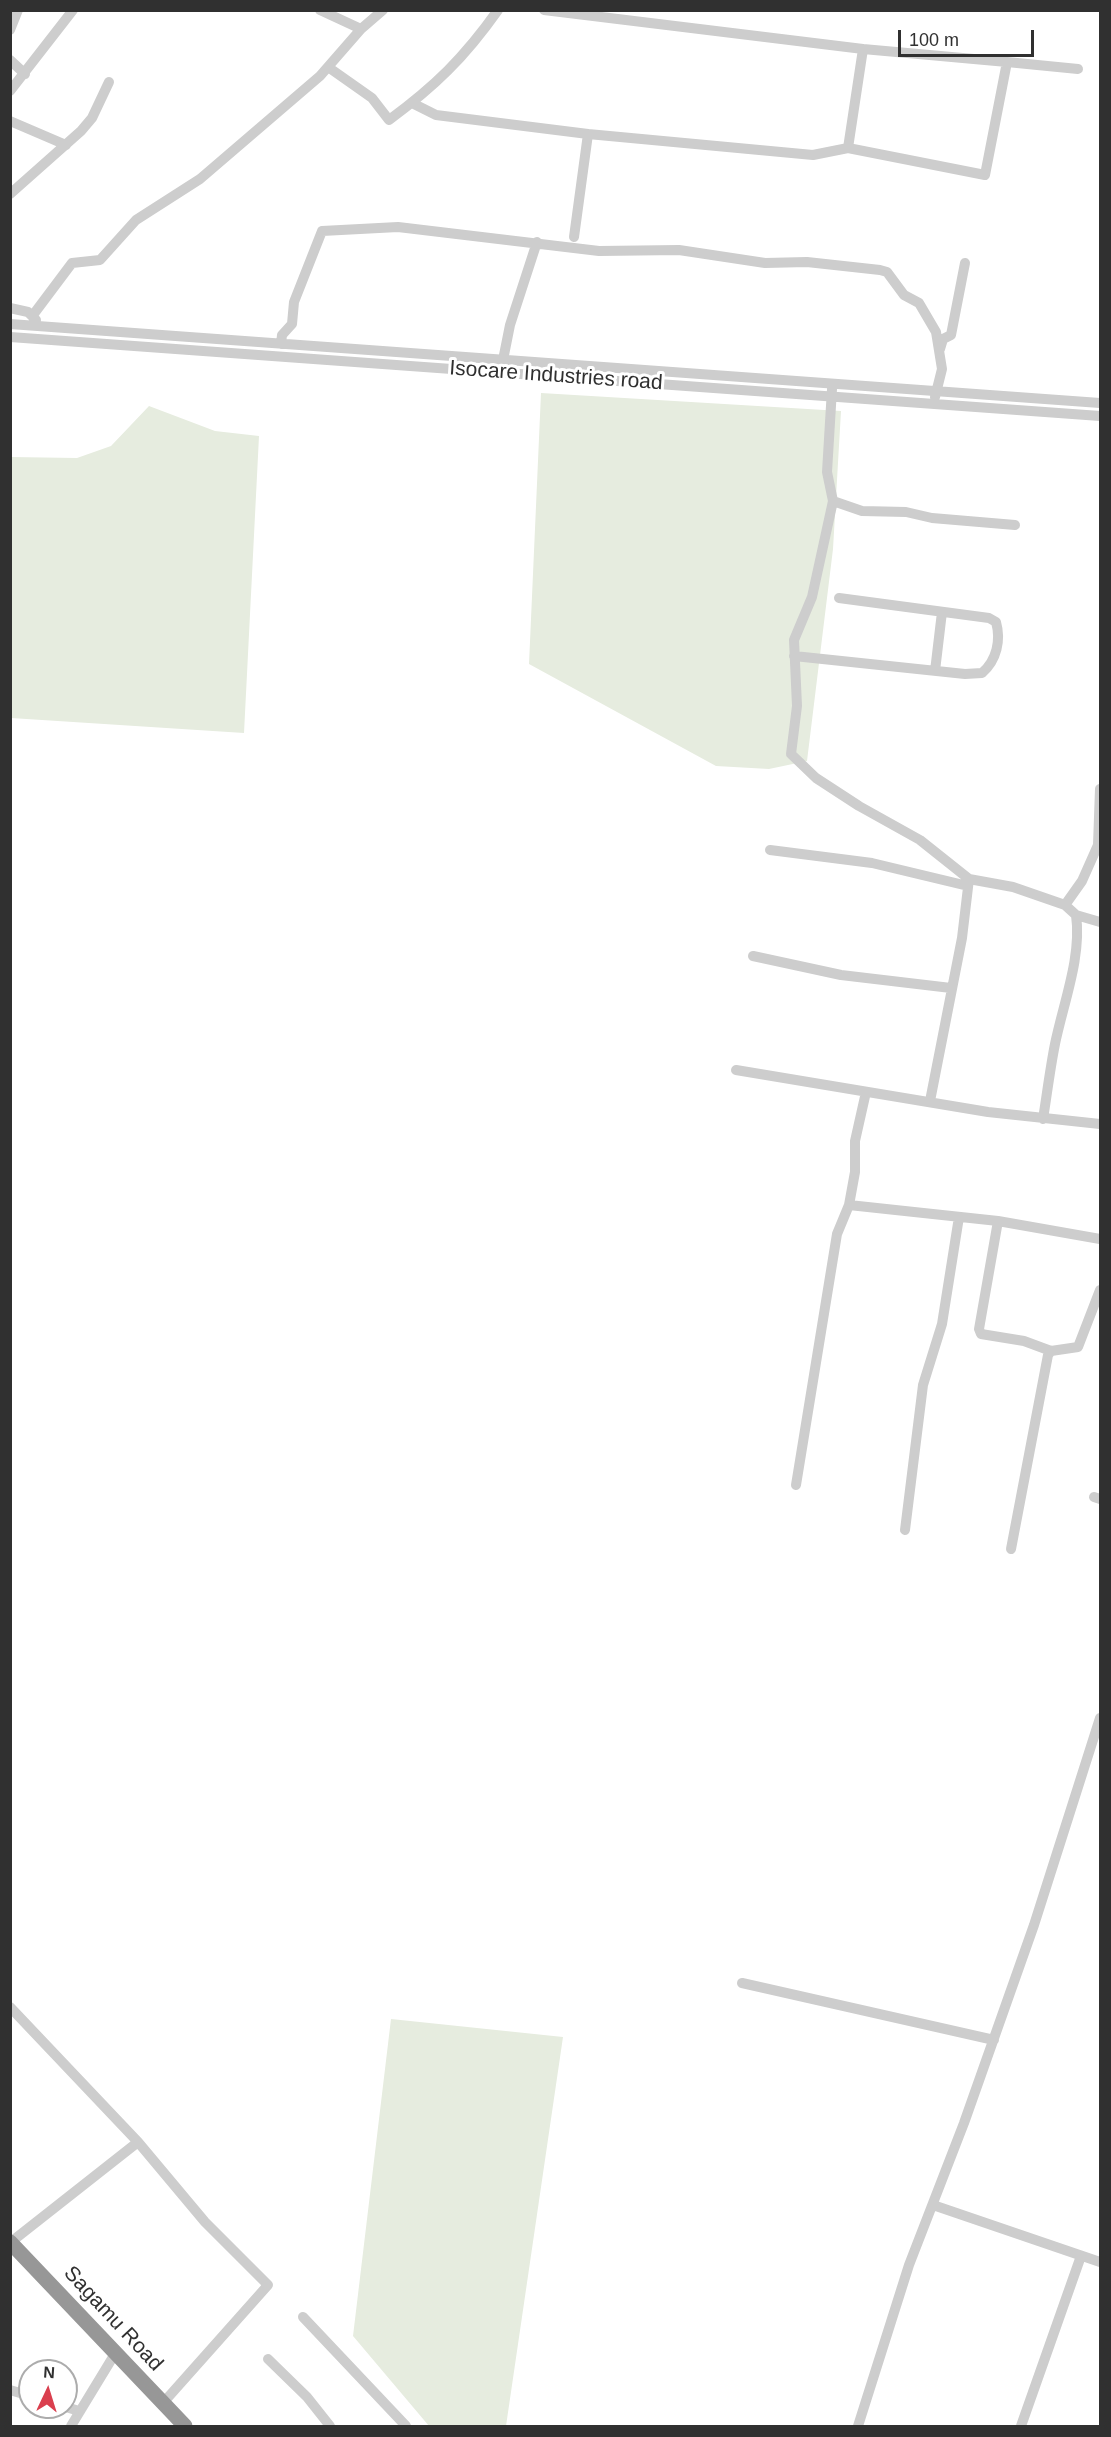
<!DOCTYPE html>
<html>
<head>
<meta charset="utf-8">
<style>
  body { margin:0 }
  #map { position:relative; width:1111px; height:2437px; overflow:hidden; background:#fff; font-family:Helvetica,sans-serif }
  canvas { display:block }
  .frame { position:absolute; inset:0; border:12px solid #303030; pointer-events:none }
  .north { position:absolute; left:18px; top:2359px; width:60px; height:60px; box-sizing:border-box; background:#fff; border:2px solid #acacac; border-radius:50%; rotate:4deg; font-size:16px; font-weight:700; line-height:24px; text-align:center; color:#303030 }
  .north::after { content:''; display:block; margin:auto; width:21px; height:27px; background:#da3f4e; clip-path:polygon(50% 0,100% 100%,50% 72%,0 100%) }
  .scale { position:absolute; left:898px; top:30px; width:136px; height:27px; box-sizing:border-box; border:3px solid #303030; border-top:0; padding-left:8px; font-size:18px; line-height:21px; white-space:nowrap; color:#303030; -webkit-text-stroke:4px #fff; paint-order:stroke }
</style>
</head>
<body>
<div id="map">
<canvas width="1111" height="2437"></canvas>
<div class="frame"></div>
<div class="north">N</div>
<div class="scale">100 m</div>
</div>
<script>
const ctx = document.querySelector('canvas').getContext('2d');
ctx.lineJoin = 'round';
function fill(path, color) {
  ctx.fillStyle = color;
  ctx.fill(path, 'evenodd');
}
function strokePath(path, color, width, dash) {
  ctx.strokeStyle = color;
  ctx.lineWidth = width;
  ctx.lineCap = dash ? 'butt' : 'round';
  ctx.setLineDash(dash || []);
  ctx.stroke(path);
}
function drawText(font, color, halo, rows, align = 'center') {
  ctx.font = font + ' Helvetica,sans-serif';
  ctx.lineWidth = 6;
  ctx.setLineDash([]);
  ctx.textBaseline = 'middle';
  ctx.strokeStyle = halo;
  ctx.fillStyle = color;
  for (const [text, x, y, turn = 0] of rows) {
    ctx.save();
    ctx.translate(x, y);
    ctx.rotate((+turn || 0) * Math.PI / 180);
    ctx.textAlign = isNaN(turn) ? turn : align;
    if (halo) ctx.strokeText(text, 0, 0);
    ctx.fillText(text, 0, 0);
    ctx.restore();
  }
}
fill(new Path2D(`
  M 541,393 L 841,411 L 833,549 L 807,761 L 769,769 L 716,766 L 529,664 Z
  M 149,406 L 215,431 L 259,436 L 244,733 L 11,718 L 11,457 L 77,458 L 111,446 Z
  M 391,2019 L 563,2037 L 506,2426 L 429,2426 L 353,2336 Z`), '#e6ecdf');
strokePath(new Path2D(`
  M 320,10 L 361,29
  M 544,10 L 863,49 L 1007,62
  M 10,30 L 18,10
  M 10,60 L 25,74
  M 328,67 L 372,98 L 389,120 C 435,86 464,58 498,10
  M 10,91 L 73,10
  M 412,103 L 436,115 L 588,134 L 813,155 L 848,148 L 985,175 L 1007,62 L 1078,69
  M 10,121 L 66,145
  M 848,148 L 863,49
  M 10,194 L 81,131 L 92,118 L 109,82
  M 574,237 L 588,134
  M 10,308 L 28,312 L 36,320
  M 33,315 L 72,263 L 100,260 L 136,220 L 200,179 L 320,76 L 361,29 L 383,10
  M 10,324 L 1100,403
  M 10,337 L 1100,416
  M 281,344 L 282,335 L 292,324 L 294,302 L 322,231 L 398,227 L 599,251 L 679,250 L 765,263 L 807,262 L 880,270 L 887,272 L 904,295 L 919,303 L 936,332 L 942,369 L 935,397
  M 940,349 L 943,339 L 951,335 L 965,263
  M 503,360 L 510,325 L 537,242
  M 832,389 L 827,472 L 833,501 L 862,511 L 906,512 L 932,518 L 1015,525
  M 833,501 L 812,597 L 794,640 L 797,706 L 791,754 L 816,778 L 859,806 L 920,840 L 969,879 L 1013,887 L 1065,905 L 1076,915 L 1100,922
  M 794,656 L 965,674 L 982,673 C 997,660 1001,640 996,622 L 989,618 L 839,598
  M 935,671 L 942,612
  M 770,850 L 872,863 L 968,886
  M 1065,905 L 1082,881 L 1098,845 L 1100,789
  M 753,956 L 841,975 L 951,988
  M 736,1070 L 988,1112 L 1100,1124
  M 930,1101 L 962,938 L 969,879
  M 1043,1119 C 1047,1094 1050,1069 1055,1044 C 1063,1004 1082,957 1076,915
  M 849,1205 L 998,1221 L 1100,1239
  M 998,1221 L 979,1329 L 981,1334 L 1024,1341 L 1051,1351
  M 796,1485 L 837,1234 L 849,1205 L 855,1172 L 855,1141 L 866,1092
  M 1094,1497 L 1100,1499
  M 905,1530 L 923,1385 L 942,1324 L 959,1217
  M 1011,1549 L 1048,1355 L 1051,1351 L 1078,1347 L 1100,1290
  M 742,1983 L 994,2040
  M 10,2007 L 138,2142 L 205,2222 L 268,2285 L 163,2403
  M 933,2205 L 1100,2262
  M 11,2242 L 138,2142
  M 303,2317 L 406,2426
  M 268,2359 L 307,2397 L 330,2426
  M 10,2390 L 30,2396
  M 66,2407 L 79,2411
  M 71,2426 L 116,2352
  M 858,2426 L 909,2265 L 964,2123 L 1034,1925 L 1100,1718
  M 1021,2426 L 1081,2256`), '#cdcdcd', 10);
strokePath(new Path2D(`
  M 10,2242 L 185,2426`), '#979797', 15);
drawText('21px', '#303030', '#fff', [
  ["Isocare Industries road",556,376,4],
  ["Sagamu Road",113,2319,47]
]);
</script>
</body>
</html>
